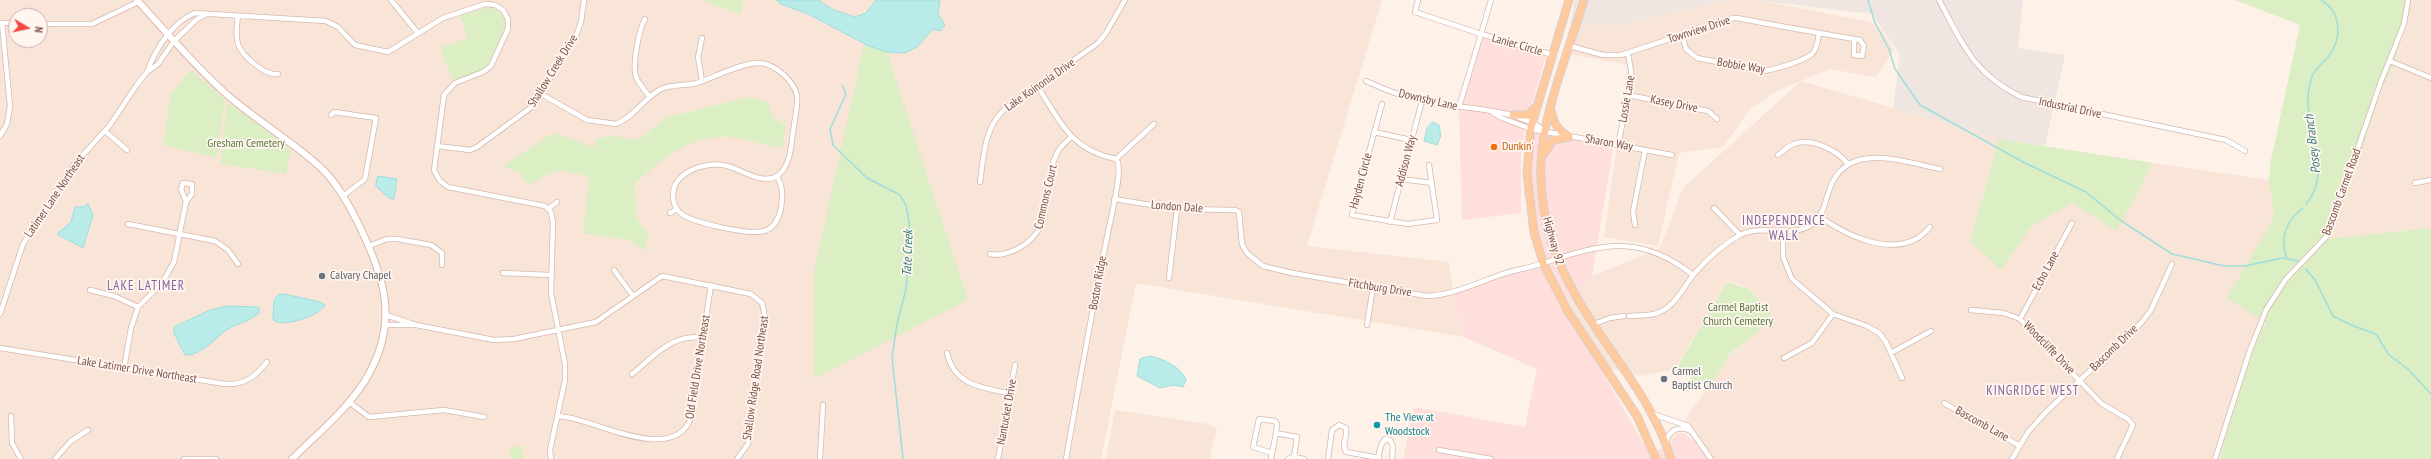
<!DOCTYPE html>
<html>
<head>
<meta charset="utf-8">
<style>
  body { margin:0 }
  #map { position:relative; width:2431px; height:459px; overflow:hidden; background:#fef1e7; font-family:"PT Sans Narrow",sans-serif }
  canvas { display:block }
  .north { position:absolute; left:8px; top:8px; width:40px; height:40px; box-sizing:border-box; background:#fff6f0; border:1px solid #cbb4ad; border-radius:50%; rotate:99deg; font-size:11px; font-weight:700; line-height:16px; text-align:center; color:#7c5148 }
  .north::after { content:''; display:block; margin:auto; width:14px; height:18px; background:#f44941; clip-path:polygon(50% 0,100% 100%,50% 72%,0 100%) }
</style>
</head>
<body>
<div id="map">
<canvas width="2431" height="459"></canvas>
<div class="north">N</div>
</div>
<script>
const ctx = document.querySelector('canvas').getContext('2d');
ctx.lineJoin = 'round';
function fill(path, color) {
  ctx.fillStyle = color;
  ctx.fill(path, 'evenodd');
}
function strokePath(path, color, width, dash) {
  ctx.strokeStyle = color;
  ctx.lineWidth = width;
  ctx.lineCap = dash ? 'butt' : 'round';
  ctx.setLineDash(dash || []);
  ctx.stroke(path);
}
function drawText(font, color, halo, rows, align = 'center') {
  ctx.font = font + ' "PT Sans Narrow",sans-serif';
  ctx.lineWidth = 3.5;
  ctx.setLineDash([]);
  ctx.textBaseline = 'middle';
  ctx.strokeStyle = halo;
  ctx.fillStyle = color;
  for (const [text, x, y, turn = 0] of rows) {
    ctx.save();
    ctx.translate(x, y);
    ctx.rotate((+turn || 0) * Math.PI / 180);
    ctx.textAlign = isNaN(turn) ? turn : align;
    if (halo) ctx.strokeText(text, 0, 0);
    ctx.fillText(text, 0, 0);
    ctx.restore();
  }
}
fill(new Path2D(`
  M 0,0 L 1382,0 L 1307,246 L 1449,262 L 1453,293 L 1464,337 L 1136,283 L 1101,459 L 0,459 ZM 16,16 L 40,16 L 40,40 L 16,40 Z
  M 1729,0 L 1759,0 L 1870,22 L 1880,28 L 1894,50 L 1876,77 L 1830,69 L 1801,81 L 1999,139 L 1970,241 L 2001,270 L 2032,226 L 2072,203 L 2117,230 L 2153,163 L 2269,180 L 2274,217 L 2227,298 L 2268,323 L 2233,411 L 2220,459 L 1708,459 L 1685,420 L 1730,355 L 1759,331 L 1773,313 L 1749,288 L 1727,281 L 1675,369 L 1641,376 L 1599,366 L 1594,351 L 1565,300 L 1592,276 L 1660,248 L 1683,188 L 1801,81 L 1777,91 L 1750,109 L 1723,147 L 1679,153 L 1658,246 L 1604,237 L 1628,65 L 1563,53 L 1570,24 L 1622,25 Z
  M 2409,0 L 2431,0 L 2431,228 L 2326,239 L 2348,194 L 2382,88 L 2394,66 Z
  M 1115,410 L 1208,424 L 1217,429 L 1209,459 L 1106,459 Z`), '#f9e4d8');
fill(new Path2D(`
  M 1481,34 L 1547,53 L 1525,127 L 1521,156 L 1521,213 L 1462,220 L 1459,107 Z
  M 1528,132 L 1614,144 L 1592,276 L 1565,300 L 1594,351 L 1599,366 L 1648,452 L 1671,446 L 1672,439 L 1677,434 L 1683,433 L 1696,442 L 1708,459 L 1403,459 L 1414,407 L 1525,427 L 1537,369 L 1464,337 L 1453,293 L 1542,265 L 1524,194 Z`), '#ffdfdb');
fill(new Path2D(`
  M 1575,0 L 1729,0 L 1622,25 L 1570,24 Z
  M 1756,0 L 2023,0 L 2018,48 L 2065,55 L 2045,146 L 1999,139 L 1893,108 L 1900,55 L 1872,14 Z`), '#efe5e1');
fill(new Path2D(`
  M 702,0 L 744,0 L 740,15 Z
  M 2235,0 L 2409,0 L 2394,66 L 2382,88 L 2348,194 L 2326,239 L 2431,228 L 2431,459 L 2220,459 L 2248,353 L 2267,323 L 2227,298 L 2274,217 L 2269,180 L 2271,160 L 2300,25 Z
  M 487,7 L 498,10 L 506,22 C 505,35 495,59 484,68 C 477,74 461,77 452,80 L 440,48 L 468,38 L 460,16 Z
  M 871,13 L 874,13 L 968,300 L 814,379 L 814,272 Z
  M 191,69 L 225,100 L 217,158 L 163,145 L 171,94 Z
  M 748,97 L 766,101 L 774,118 L 786,126 L 782,148 C 766,147 753,140 737,138 C 696,131 663,157 635,184 L 636,216 L 649,235 L 645,251 L 629,240 L 583,233 L 589,178 C 559,167 554,169 528,186 L 520,173 L 503,166 L 553,133 L 594,147 L 597,139 L 612,135 L 632,140 L 640,139 L 665,118 Z
  M 227,102 L 291,149 L 286,174 L 221,164 Z
  M 1999,139 L 2153,163 L 2117,231 L 2072,203 L 2032,226 L 2001,270 L 1970,241 Z
  M 1727,282 L 1749,289 L 1772,313 L 1759,331 L 1730,354 L 1710,386 L 1696,384 L 1696,382 L 1690,381 L 1691,371 L 1676,369 Z
  M 522,445 L 524,459 L 510,459 L 510,448 Z`), '#dceec3');
const water = new Path2D(`
  M 777,0 L 818,0 L 834,10 L 855,17 L 866,13 L 876,0 L 940,0 L 938,14 L 945,25 L 940,31 L 933,29 L 917,47 L 905,53 L 887,52 L 869,46 L 808,14 L 781,4 Z
  M 1433,122 L 1439,125 L 1441,136 L 1437,145 L 1424,141 L 1427,128 Z
  M 378,176 L 397,179 L 394,199 L 389,198 L 376,186 Z
  M 88,204 L 93,215 L 83,248 L 57,234 L 71,222 L 75,207 L 83,207 Z
  M 284,294 L 320,302 L 325,305 C 320,316 283,328 273,320 L 274,300 L 278,295 Z
  M 227,306 L 256,307 L 259,308 L 259,313 C 251,321 238,323 228,329 C 216,337 201,356 185,355 L 174,333 L 174,327 L 210,310 Z
  M 1151,356 C 1163,359 1182,367 1186,380 L 1183,387 L 1173,385 L 1160,388 L 1137,376 L 1140,359 Z`);
fill(water, '#b9ebe9');
strokePath(water, '#9ededc', 1);
strokePath(new Path2D(`
  M 1868,0 L 1875,23 L 1889,49 L 1895,69 L 1920,105 L 2025,163 L 2086,192 L 2120,220 L 2172,254 L 2224,266 L 2245,266 L 2282,258 L 2299,261
  M 842,85 L 846,94 L 830,129 L 833,145 L 867,178 L 900,195 L 906,205 L 909,222 L 910,245 L 906,289 L 897,324 L 892,357 L 903,459
  M 2306,204 C 2335,171 2302,126 2309,89 C 2310,84 2311,78 2313,74 C 2317,67 2324,62 2329,56 C 2342,38 2342,12 2321,0
  M 2287,259 C 2279,239 2286,220 2303,208
  M 2306,269 L 2315,280 L 2333,316 L 2351,325 L 2376,334 L 2389,355 L 2408,369 L 2431,394`), '#9ededc', 1.5);
const street = new Path2D(`
  M 391,0 L 417,32
  M 1418,0 L 1415,12 L 1481,34 L 1491,0
  M 1939,0 C 1964,46 1972,72 2021,97 L 2226,140 L 2245,151
  M 238,16 C 237,24 235,35 238,44 C 242,56 265,76 278,74
  M 645,19 C 639,29 632,65 636,77 C 639,84 645,91 650,97
  M 0,23 L 16,23
  M 40,24 L 92,24 L 138,2
  M 1682,35 L 1686,49 L 1697,58 L 1763,71 C 1773,70 1804,61 1812,54 C 1817,49 1818,40 1819,33
  M 1570,46 L 1603,55 L 1621,55 L 1733,18 L 1737,18 C 1778,26 1819,33 1860,40 L 1864,46 L 1862,56 L 1854,55 L 1854,39
  M 2390,61 L 2431,78
  M 147,72 C 155,50 172,22 195,13 L 326,21 L 338,27 L 355,45 L 388,52 L 443,18 L 485,4 L 495,5 L 503,10 L 508,19 L 508,29 L 491,66 L 483,72 L 455,83 L 444,95 L 434,170 L 440,181 L 448,187 L 545,206 L 551,212 L 553,222 L 551,293 L 565,364 L 565,380 L 550,450 L 551,459
  M 702,81 L 698,57 L 702,38
  M 1366,81 C 1385,90 1406,98 1427,102 C 1465,109 1516,108 1545,131
  M 1038,87 C 1061,123 1071,150 1116,159
  M 541,94 L 587,120 L 616,124 C 634,117 644,98 661,89 C 672,84 685,86 697,83 C 715,77 739,64 757,63 C 773,62 794,80 797,96 C 798,106 795,116 794,126 C 791,141 792,166 777,176 C 761,186 739,167 723,165 C 700,162 667,175 674,203 C 676,208 678,212 683,215 C 696,223 754,237 767,230 C 776,226 779,217 781,208 C 783,195 783,188 777,176
  M 1628,95 L 1708,111 L 1717,119
  M 1382,104 L 1352,215 L 1408,224 L 1437,220 L 1429,165
  M 1459,107 L 1481,34 L 1553,55
  M 1493,113 L 1502,118 L 1531,129 L 1672,155
  M 331,115 L 334,112 L 376,118 L 365,179 L 343,196
  M 105,131 L 127,150
  M 1374,132 L 1411,140
  M 0,136 L 7,124 L 10,106 L 2,23
  M 1618,145 L 1632,77 L 1628,53
  M 437,146 L 470,150 L 477,147 L 533,106 L 576,36 L 581,22 L 584,0
  M 1778,155 C 1783,151 1788,146 1794,144 C 1811,137 1837,150 1848,164
  M 1116,159 L 1154,124
  M 1401,179 L 1432,183
  M 980,182 C 984,154 984,126 1007,107 L 1098,43 L 1106,33 L 1125,0
  M 2415,183 L 2431,180
  M 1114,199 L 1177,209 L 1235,210 L 1239,212 L 1242,244 L 1247,253 L 1263,266 L 1292,273 L 1427,296 C 1452,295 1475,284 1497,276 C 1513,270 1529,268 1544,263 C 1604,243 1641,234 1693,275
  M 1714,208 L 1740,235
  M 548,209 L 557,202
  M 670,213 L 677,209
  M 1819,216 C 1844,234 1886,255 1916,239 C 1922,236 1926,231 1930,227
  M 1390,222 L 1422,101
  M 128,224 L 215,241 L 228,250 L 238,264
  M 1635,225 L 1633,212 L 1645,150
  M 1783,230 L 1783,257 L 1792,279 L 1833,314 L 1867,326 L 1879,333 L 1886,342 L 1902,378
  M 369,246 L 387,239 L 397,239 L 431,245 L 442,253 L 442,265
  M 990,254 C 1000,256 1008,253 1017,249 C 1058,229 1040,188 1057,153 C 1060,147 1066,142 1071,137
  M 614,270 L 633,296
  M 503,273 L 550,275
  M 1169,278 L 1177,209
  M 90,290 L 114,296 L 138,307
  M 1971,310 L 2004,313 L 2020,319 L 2102,404 L 2128,419 L 2133,425 L 2117,459
  M 0,314 L 23,244 L 73,166 L 110,125 L 136,86 L 147,72 L 158,64 L 174,41 L 197,19 L 207,14
  M 386,315 L 416,325 L 494,340 L 514,339 L 596,322 L 662,276 L 751,294 L 762,303 L 765,317 L 748,444 L 737,459
  M 1629,316 C 1637,315 1646,316 1654,314 C 1674,309 1682,289 1694,274 C 1706,260 1724,244 1740,235 C 1763,223 1790,239 1811,225 C 1824,216 1825,201 1830,188 C 1847,140 1904,162 1940,169
  M 2020,319 L 2072,223
  M 1594,324 L 1610,318 L 1624,316
  M 385,325 L 416,325
  M 1367,325 L 1373,287
  M 0,348 L 225,384 C 245,385 255,377 267,362
  M 947,353 C 955,387 983,387 1011,394
  M 1891,353 L 1931,331
  M 1784,358 L 1812,343 L 1833,314
  M 124,368 L 131,328 L 138,307 L 162,283 L 174,262 L 186,202 L 192,194 L 192,184 L 183,183 L 181,189 L 186,202
  M 632,374 C 653,357 673,333 702,338
  M 349,402 L 369,417 L 444,410 L 484,417
  M 1944,403 L 2020,446
  M 1653,414 L 1688,426 L 1711,459
  M 11,416 L 12,443 L 21,459
  M 558,416 C 566,417 574,418 582,421 C 614,430 675,459 691,418 L 711,285
  M 1666,444 C 1668,430 1679,425 1691,431
  M 1439,450 L 1491,459
  M 1272,453 L 1253,447 L 1259,419 L 1275,421 L 1277,424 L 1276,433
  M 1294,457 L 1304,459
  M 55,459 L 71,441 L 88,430
  M 184,459 L 216,459
  M 820,459 L 823,405
  M 998,459 L 1015,365
  M 1066,459 C 1080,380 1093,302 1110,223 C 1112,212 1124,166 1116,159
  M 1271,459 L 1276,433 L 1297,437 L 1294,457 L 1288,459
  M 1328,459 L 1332,430 L 1339,425 L 1346,428 C 1348,436 1341,444 1346,452 L 1379,458
  M 1378,459 L 1381,445 L 1385,439 L 1390,440 L 1393,446 L 1392,459
  M 2012,459 L 2028,432 L 2046,412 L 2142,322 L 2151,310 L 2172,264
  M 2215,459 L 2250,350 L 2266,310 L 2286,279 L 2328,235 L 2380,84 L 2404,24 L 2408,0`);
const secondary = new Path2D(`
  M 137,0 C 165,31 193,64 224,92 C 254,119 289,139 319,166 C 336,181 348,203 358,223 C 383,274 399,318 370,372 C 352,406 319,432 292,459`);
const primary = new Path2D(`
  M 1569,0 L 1531,127 L 1527,173 L 1534,232 L 1543,263 L 1567,310 L 1637,416 L 1656,459
  M 1584,0 C 1570,47 1548,100 1542,149 C 1535,215 1558,272 1594,325 C 1622,368 1656,409 1671,459
  M 1551,110 C 1554,124 1557,129 1569,137
  M 1513,115 L 1528,115 L 1538,105
  M 1544,154 L 1553,140 L 1569,137`);
strokePath(street, '#d5b8ae', 6);
strokePath(secondary, '#dab9ad', 8);
strokePath(primary, '#dacecc', 9);
strokePath(street, '#fff', 4.5);
strokePath(secondary, '#fff', 6);
strokePath(primary, '#ffca9e', 7);
for (const [x, y, r, color] of [
  [1494,147,4,"#e8710a"],
  [322,276,4,"#6b7280"],
  [1664,379,4,"#6b7280"],
  [1377,425,4,"#0f9aa8"]
]) {
  const dot = new Path2D();
  dot.arc(x, y, r, 0, 2 * Math.PI);
  ctx.fillStyle = color;
  ctx.fill(dot);
  strokePath(dot, '#fff6f0', 1.5);
}
drawText('12px', '#7c5148', '#fff6f0', [
  ["Townview Drive",1699,30,-18],
  ["Lanier Circle",1517,45,16],
  ["Bobbie Way",1741,66,9],
  ["Shallow Creek Drive",553,71,-58],
  ["Lake Koinonia Drive",1040,85,-35],
  ["Lossie Lane",1627,99,-80],
  ["Downsby Lane",1428,100,13],
  ["Kasey Drive",1674,104,11],
  ["Industrial Drive",2070,108,12],
  ["Sharon Way",1609,143,10],
  ["Addison Way",1406,161,-75],
  ["Hayden Circle",1361,181,-75],
  ["Bascomb Carmel Road",2342,192,-70],
  ["Latimer Lane Northeast",55,196,-56],
  ["Commons Court",1046,197,-77],
  ["London Dale",1177,207,4],
  ["Highway 92",1553,241,74],
  ["Echo Lane",2046,271,-62],
  ["Boston Ridge",1098,283,-80],
  ["Fitchburg Drive",1380,288,9],
  ["Woodcliffe Drive",2049,348,46],
  ["Bascomb Drive",2114,348,-44],
  ["Old Field Drive Northeast",698,367,-81],
  ["Lake Latimer Drive Northeast",137,370,9],
  ["Shallow Ridge Road Northeast",756,378,-82],
  ["Nantucket Drive",1007,412,-80],
  ["Bascomb Lane",1982,424,29]
]);
drawText('12px', '#567639', '#fff6f0', [
  ["Gresham Cemetery",246,144],
  ["Carmel Baptist",1738,308],
  ["Church Cemetery",1738,322]
]);
drawText('12px', '#c56008', '#fff6f0', [
  ["Dunkin'",1502,147]
], 'left');
drawText('12px', '#5b616d', '#fff6f0', [
  ["Calvary Chapel",330,276],
  ["Carmel",1672,372],
  ["Baptist Church",1672,386]
], 'left');
drawText('12px', '#0d838f', '#fff6f0', [
  ["The View at",1385,418],
  ["Woodstock",1385,432]
], 'left');
drawText('italic 13px', '#377b7a', '#fff6f0', [
  ["Posey Branch",2313,144,-97],
  ["Tate Creek",908,253,-88]
]);
ctx.letterSpacing = '1px';
drawText('13px', '#81639f', '#fff6f0', [
  ["INDEPENDENCE",1784,221],
  ["WALK",1784,236],
  ["LAKE LATIMER",146,286],
  ["KINGRIDGE WEST",2033,391]
]);
ctx.letterSpacing = '0px';
</script>
</body>
</html>
